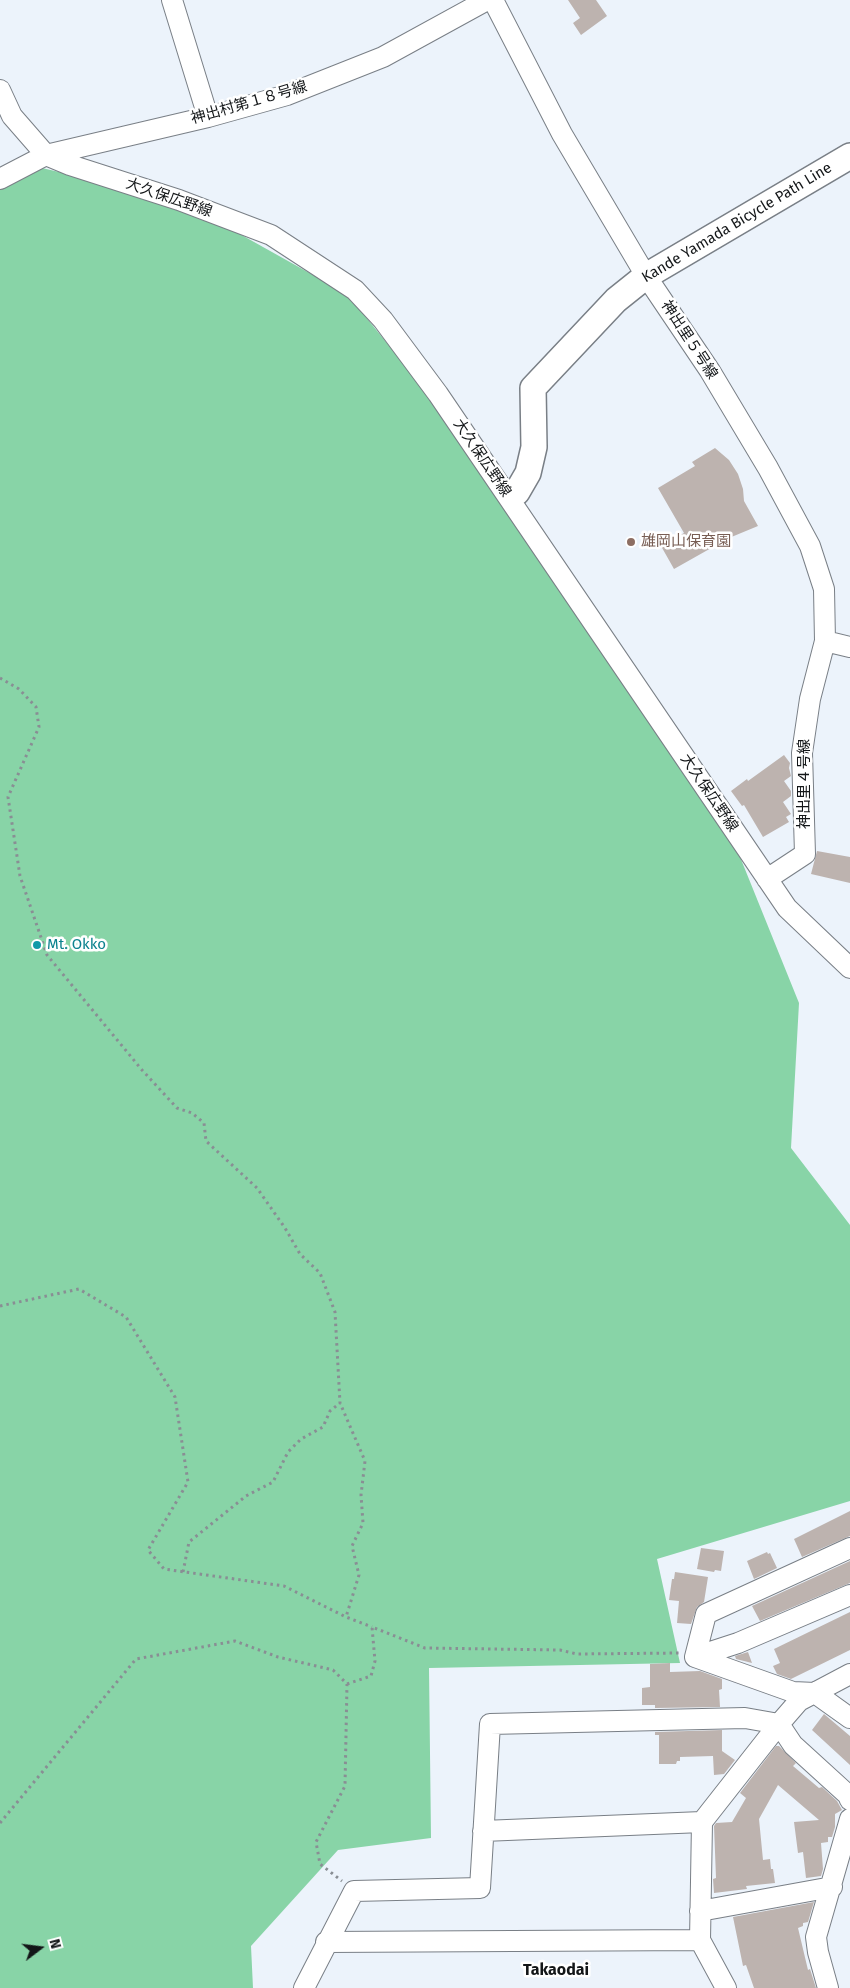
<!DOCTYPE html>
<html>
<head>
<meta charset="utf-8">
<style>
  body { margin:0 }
  #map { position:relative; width:850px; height:1988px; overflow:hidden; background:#ecf3fb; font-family:"Fira Sans",sans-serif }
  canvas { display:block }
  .north { position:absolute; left:15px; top:1923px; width:50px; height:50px; -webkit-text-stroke:4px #fff; paint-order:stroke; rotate:75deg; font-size:14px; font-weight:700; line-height:20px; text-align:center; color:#131618 }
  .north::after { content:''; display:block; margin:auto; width:18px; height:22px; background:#131618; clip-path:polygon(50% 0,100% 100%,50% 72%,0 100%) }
</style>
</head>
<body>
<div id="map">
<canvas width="850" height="1988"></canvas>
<div class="north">N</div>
</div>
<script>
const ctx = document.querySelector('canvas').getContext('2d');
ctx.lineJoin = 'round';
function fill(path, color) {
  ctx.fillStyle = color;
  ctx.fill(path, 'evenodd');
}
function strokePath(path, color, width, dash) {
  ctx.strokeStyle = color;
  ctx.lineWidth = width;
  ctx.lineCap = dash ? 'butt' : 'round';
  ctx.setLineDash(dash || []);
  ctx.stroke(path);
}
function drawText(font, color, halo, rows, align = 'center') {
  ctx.font = font + ' "Fira Sans","Noto Sans JP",sans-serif';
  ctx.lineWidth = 5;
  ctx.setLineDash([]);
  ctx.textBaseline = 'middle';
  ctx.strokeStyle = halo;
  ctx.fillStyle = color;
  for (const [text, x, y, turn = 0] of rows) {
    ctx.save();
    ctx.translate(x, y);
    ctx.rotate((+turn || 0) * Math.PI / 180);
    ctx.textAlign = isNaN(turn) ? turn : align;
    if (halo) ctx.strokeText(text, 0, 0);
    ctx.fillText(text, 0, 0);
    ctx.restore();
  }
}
fill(new Path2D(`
  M 42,168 L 179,200 L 347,294 L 431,397 L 736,847 L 799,1003 L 791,1148 L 850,1225 L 850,1501 L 657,1559 L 680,1663 L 429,1668 L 431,1838 L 338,1850 L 251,1946 L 253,1988 L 0,1988 L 0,178 Z`), '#88d4a7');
fill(new Path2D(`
  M 568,0 L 596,0 L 607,16 L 581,35 L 573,23 L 580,18 Z
  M 715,448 L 729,460 L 738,474 L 743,489 L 744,501 L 758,526 L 729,538 L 674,569 L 661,546 L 684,533 L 658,488 L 695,466 L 692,462 Z
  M 784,755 L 790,763 L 789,768 L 791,776 L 784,781 L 791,791 L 791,796 L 783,802 L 791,814 L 786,817 L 789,822 L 763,837 L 744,805 L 742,806 L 731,791 L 747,779 L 748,781 Z
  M 817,851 L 850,857 L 850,883 L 811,874 Z
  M 850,1511 L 850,1536 L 802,1557 L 794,1539 Z
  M 701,1548 L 724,1551 L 721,1571 L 715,1570 L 714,1572 L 697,1569 Z
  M 767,1552 L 768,1554 L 770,1553 L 777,1568 L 754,1579 L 747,1561 Z
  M 850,1561 L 850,1583 L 760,1621 L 752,1606 Z
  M 675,1572 L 708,1577 L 704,1602 L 697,1607 L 691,1624 L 677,1623 L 679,1601 L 669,1600 L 672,1579 L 674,1579 Z
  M 850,1612 L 850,1650 L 791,1679 L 777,1674 L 773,1666 L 780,1663 L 774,1649 Z
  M 748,1652 L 752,1663 L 736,1659 L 735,1656 Z
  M 670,1663 L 670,1672 L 700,1671 L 722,1679 L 722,1689 L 719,1690 L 720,1707 L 655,1708 L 655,1705 L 642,1705 L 642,1688 L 650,1687 L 650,1664 Z
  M 824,1714 L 850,1736 L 850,1765 L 812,1730 Z
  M 722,1730 L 722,1751 L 735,1760 L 724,1774 L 714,1775 L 713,1756 L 680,1757 L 680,1761 L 677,1761 L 676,1764 L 659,1764 L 659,1735 L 655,1735 L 655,1732 Z
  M 776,1746 L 779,1746 L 796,1763 L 793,1766 L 819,1788 L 822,1787 L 837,1801 L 842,1810 L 835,1814 L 835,1827 L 832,1837 L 828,1837 L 828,1842 L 821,1843 L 823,1869 L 821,1876 L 806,1878 L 803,1852 L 798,1853 L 794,1822 L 819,1820 L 778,1785 L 759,1819 L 763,1860 L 770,1859 L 771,1869 L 773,1869 L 775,1883 L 746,1886 L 747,1889 L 714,1893 L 713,1879 L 716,1878 L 714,1826 L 716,1823 L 732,1822 L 746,1798 L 740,1793 Z
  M 814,1902 L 808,1922 L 803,1923 L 803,1926 L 798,1928 L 808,1970 L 810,1969 L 816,1988 L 754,1988 L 746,1965 L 743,1966 L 733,1917 Z`), '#bdb3af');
const minor = new Path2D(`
  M 172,0 L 208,117
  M 493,0 L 562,134 L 646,276 L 710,371 L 768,468 L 810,546 L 824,589 L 825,641 L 850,647
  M 0,90 L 12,116 L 46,155 L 70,165 L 179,200 L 271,235 L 355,290 L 383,320 L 438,394 L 787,908 L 850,968
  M 0,179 L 46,155 L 208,117 L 287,95 L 383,57 L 487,0
  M 767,879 L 805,854 L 802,753 L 810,699 L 825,641
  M 695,1657 L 706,1614 L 850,1548
  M 695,1657 L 793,1692 L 815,1693 L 850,1718
  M 695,1657 L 738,1643 L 850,1595
  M 483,1831 L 702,1822
  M 700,1911 L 832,1887
  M 326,1942 L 700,1940
  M 304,1988 L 354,1891 L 480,1888 L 490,1724 L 745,1718 L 779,1724 L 793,1745 L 848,1795 L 850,1800
  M 726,1988 L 700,1940 L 702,1822 L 779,1724 L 799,1701 L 850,1674
  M 828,1988 L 818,1952 L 816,1937 L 850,1819`);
const major = new Path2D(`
  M 517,492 L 528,473 L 534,447 L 533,388 L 616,300 L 646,276 L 850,156`);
strokePath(minor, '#797f86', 22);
strokePath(major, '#797f86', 28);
strokePath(new Path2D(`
  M 0,678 L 19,689 L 36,707 L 39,727 L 8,797 L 20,876 L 47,955 L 142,1070 L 177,1108 L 192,1113 L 204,1123 L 206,1141 L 257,1188 L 285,1228 L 300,1254 L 320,1273 L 335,1312 L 340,1403 L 365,1461 L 361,1495 L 363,1523 L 352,1546 L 359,1575 L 346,1617
  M 0,1306 L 79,1289 L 126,1317 L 175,1397 L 188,1482 L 148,1550 L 164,1569 L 284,1586 L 346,1617 L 372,1627
  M 183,1572 L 189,1542 L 246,1496 L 273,1482 L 288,1452 L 301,1439 L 323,1427 L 330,1411 L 340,1403
  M 347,1684 L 371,1676 L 375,1661 L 372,1627 L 425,1648 L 560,1650 L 577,1654 L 680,1653
  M 0,1823 L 136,1659 L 235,1641 L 278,1657 L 333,1670 L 347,1684 L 345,1786 L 316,1842 L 320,1864 L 342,1881`), '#898e94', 3, [2.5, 4]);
strokePath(minor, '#fff', 20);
strokePath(major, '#fff', 25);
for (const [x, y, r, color] of [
  [631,542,5,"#8d6e63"],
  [37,945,5,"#0f9aa8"]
]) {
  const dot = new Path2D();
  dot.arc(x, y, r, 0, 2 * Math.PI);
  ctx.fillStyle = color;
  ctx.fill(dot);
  strokePath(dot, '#fff', 2);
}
drawText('15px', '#131618', '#fff', [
  ["神出村第１８号線",249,103,-16],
  ["大久保広野線",169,198,19],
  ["Kande Yamada Bicycle Path Line",737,223,-31],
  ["神出里５号線",689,340,57],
  ["大久保広野線",482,458,56],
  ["神出里４号線",805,784,-90],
  ["大久保広野線",709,793,56]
]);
drawText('15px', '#785e54', '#fff', [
  ["雄岡山保育園",641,542]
], 'left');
drawText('15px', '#0d838f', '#fff', [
  ["Mt. Okko",47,945]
], 'left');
drawText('bold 16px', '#131618', '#fff', [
  ["Takaodai",556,1971]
]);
</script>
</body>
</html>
